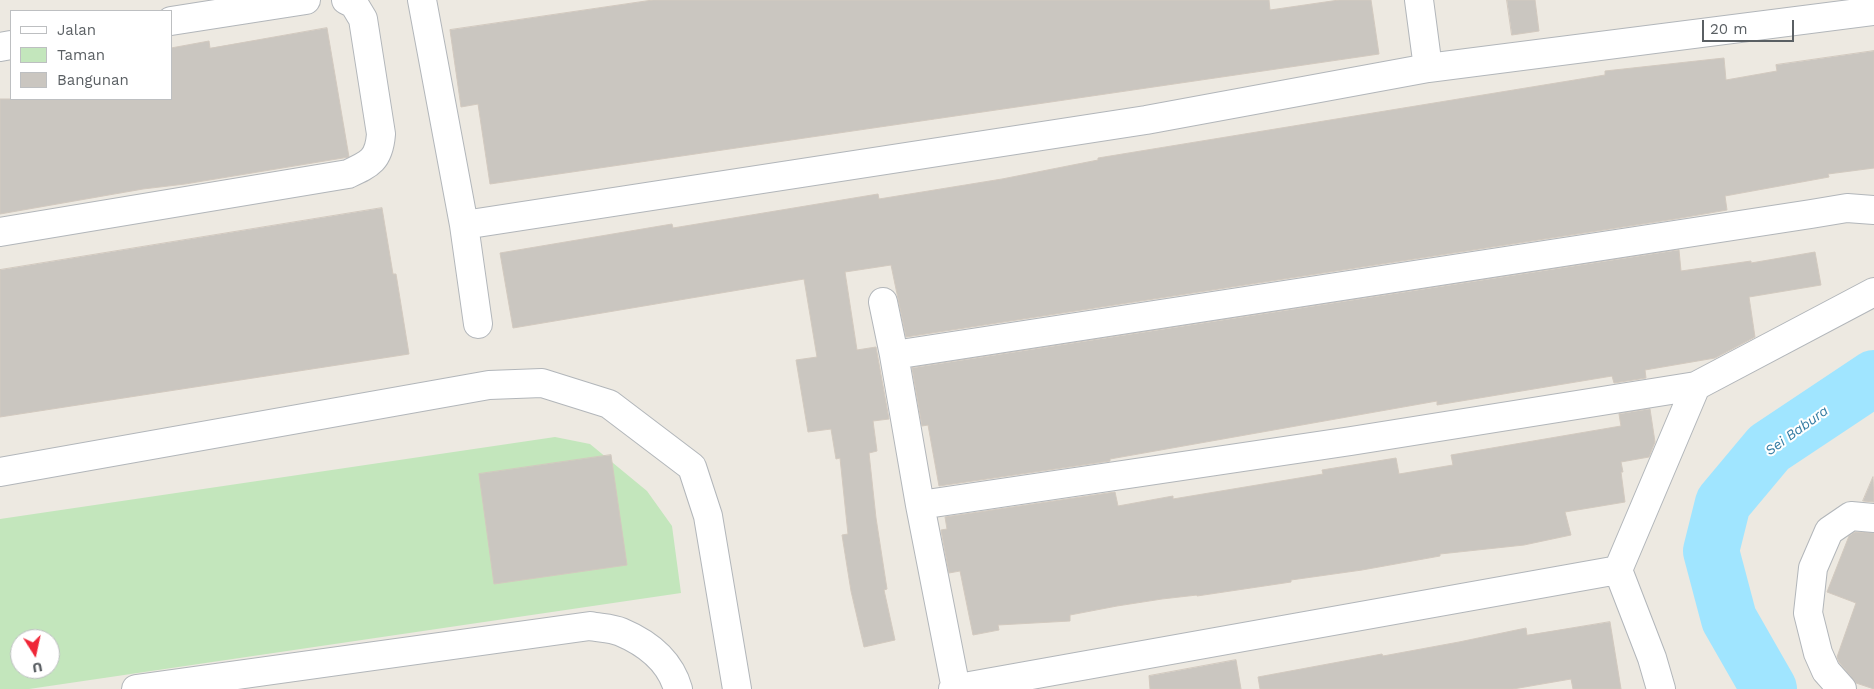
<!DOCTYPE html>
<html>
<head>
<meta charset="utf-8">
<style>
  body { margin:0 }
  #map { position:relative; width:1874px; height:689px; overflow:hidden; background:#ede9e1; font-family:"Work Sans",sans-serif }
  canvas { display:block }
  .legend { position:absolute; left:10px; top:10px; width:162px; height:90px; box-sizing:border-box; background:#fff; border:1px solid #bdbfc1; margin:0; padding:6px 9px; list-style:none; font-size:15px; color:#5a5f63 }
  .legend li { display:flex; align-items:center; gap:10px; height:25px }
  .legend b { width:25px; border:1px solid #bdbfc1 }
  .north { position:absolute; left:10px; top:629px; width:50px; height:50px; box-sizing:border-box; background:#fff; border:1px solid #bdbfc1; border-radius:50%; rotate:170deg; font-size:14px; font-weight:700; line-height:20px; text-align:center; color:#5a5f63 }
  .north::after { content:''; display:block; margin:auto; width:18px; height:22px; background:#ef2637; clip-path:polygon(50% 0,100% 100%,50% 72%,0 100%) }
  .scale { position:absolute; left:1702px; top:20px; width:92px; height:22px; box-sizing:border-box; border:2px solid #5a5f63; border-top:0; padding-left:6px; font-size:15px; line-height:18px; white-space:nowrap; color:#5a5f63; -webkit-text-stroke:4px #fff; paint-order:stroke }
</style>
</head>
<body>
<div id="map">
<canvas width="1874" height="689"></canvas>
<ul class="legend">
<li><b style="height:6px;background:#fff"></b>Jalan</li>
<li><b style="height:14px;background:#c3e6bc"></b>Taman</li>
<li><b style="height:14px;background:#cac6c0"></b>Bangunan</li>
</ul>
<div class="north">U</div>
<div class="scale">20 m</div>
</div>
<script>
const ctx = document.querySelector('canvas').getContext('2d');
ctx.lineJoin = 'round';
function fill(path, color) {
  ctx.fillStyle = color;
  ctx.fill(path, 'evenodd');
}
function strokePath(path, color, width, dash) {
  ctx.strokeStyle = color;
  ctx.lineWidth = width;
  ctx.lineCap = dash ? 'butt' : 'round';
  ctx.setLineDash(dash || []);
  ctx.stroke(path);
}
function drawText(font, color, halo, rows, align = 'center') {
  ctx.font = font + ' "Work Sans",sans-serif';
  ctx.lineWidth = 4;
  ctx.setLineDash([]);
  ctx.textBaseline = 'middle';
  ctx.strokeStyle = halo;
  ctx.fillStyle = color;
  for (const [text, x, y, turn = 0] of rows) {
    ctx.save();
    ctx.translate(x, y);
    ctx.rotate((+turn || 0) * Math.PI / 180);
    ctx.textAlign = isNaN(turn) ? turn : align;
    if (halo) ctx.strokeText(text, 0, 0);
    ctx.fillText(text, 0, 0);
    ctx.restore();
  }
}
fill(new Path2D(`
  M 555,437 L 590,444 L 647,491 L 672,526 L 681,593 L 29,689 L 0,689 L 0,519 ZM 20,639 L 50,639 L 50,669 L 20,669 Z`), '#c3e6bc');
strokePath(new Path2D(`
  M 1769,689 L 1729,619 L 1711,551 L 1723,503 L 1769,448 L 1874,378`), '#a0e5ff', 56);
const building = new Path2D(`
  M 653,0 L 1269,0 L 1270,10 L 1339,0 L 1371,0 L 1379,54 L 490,184 L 478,104 L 461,107 L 450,30 Z
  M 1507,0 L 1535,0 L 1539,31 L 1512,35 Z
  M 327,28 L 349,157 L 185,184 L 143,189 L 0,214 L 0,99 L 171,99 L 171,48 L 209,41 L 210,48 Z
  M 1874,51 L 1874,168 L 1828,174 L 1829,177 L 1725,196 L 1727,210 L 1675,219 L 906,337 L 891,265 L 845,272 L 857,350 L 876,347 L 889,419 L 873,421 L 877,451 L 869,453 L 876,518 L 887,589 L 884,590 L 895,640 L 864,647 L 851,591 L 842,535 L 848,534 L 840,458 L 836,459 L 831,429 L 808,432 L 796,360 L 817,357 L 804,279 L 513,328 L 500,253 L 672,224 L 673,228 L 878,194 L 879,199 L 1002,179 L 1098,160 L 1098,158 L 1605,75 L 1605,71 L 1724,58 L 1726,80 L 1777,71 L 1776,65 Z
  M 382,208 L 393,274 L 396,274 L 409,354 L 0,417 L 0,270 Z
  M 1679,250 L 1681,271 L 1751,261 L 1751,263 L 1815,252 L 1821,285 L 1749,297 L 1755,337 L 1715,358 L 1645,370 L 1646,378 L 1614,383 L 1612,376 L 1437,405 L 1437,401 L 1110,459 L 1110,461 L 939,486 L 928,425 L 922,426 L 912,368 Z
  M 1650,409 L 1655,442 L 1649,457 L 1621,462 L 1623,472 L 1621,472 L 1625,502 L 1565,512 L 1571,535 L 1524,545 L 1440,554 L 1440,556 L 1362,570 L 1291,580 L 1291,582 L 1197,596 L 1197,595 L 1162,599 L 1117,606 L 1070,615 L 1070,621 L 998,625 L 999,630 L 973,635 L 960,571 L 949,573 L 941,530 L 947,529 L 945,517 L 1115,492 L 1118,506 L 1173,496 L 1173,499 L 1323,474 L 1322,470 L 1396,458 L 1399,474 L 1453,465 L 1451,455 L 1621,426 L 1619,414 Z
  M 611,455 L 627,565 L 494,584 L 479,474 Z
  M 1873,477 L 1874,502 L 1863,501 Z
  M 1855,532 L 1874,533 L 1874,689 L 1856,683 L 1839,662 L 1837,657 L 1856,603 L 1827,592 L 1849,536 Z
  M 1610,622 L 1621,689 L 1573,689 L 1571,679 L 1513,689 L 1260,689 L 1258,677 L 1382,654 L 1383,656 L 1459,642 L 1526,628 L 1527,635 Z
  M 1236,660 L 1241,689 L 1150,689 L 1149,676 Z`);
fill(building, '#cac6c0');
strokePath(building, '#d2c9bf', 1);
const minor = new Path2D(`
  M 422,0 L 464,225 L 478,324
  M 1419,0 L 1428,68
  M 171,21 L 306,0
  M 0,47 L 11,45
  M 464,225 L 1146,120 L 1428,68 L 1874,11
  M 0,232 L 348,174 C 370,164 379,160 381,134 L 363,19 L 354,4 L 346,0
  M 883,302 L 894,355
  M 0,472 L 489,385 L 542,383 L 609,404 L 692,467 L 708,516 L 737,689
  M 920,505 L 1351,441 L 1696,386
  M 1618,570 L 1696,386 L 1874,292
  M 136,689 L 590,626 C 600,628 612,628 621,632 C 647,643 670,661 678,689
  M 953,689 L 1618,570 L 1652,658 L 1661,689
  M 956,689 L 920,505 L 894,355 L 1811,214 L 1847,208 L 1874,210
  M 1842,689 L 1826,671 L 1818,653 L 1808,613 L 1813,568 L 1829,531 L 1851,516 L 1874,518`);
strokePath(minor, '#b2b6ba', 30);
strokePath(minor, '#fff', 28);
drawText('italic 14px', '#357ca3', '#fff', [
  ["Sei Babura",1797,431,-36]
]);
</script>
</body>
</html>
